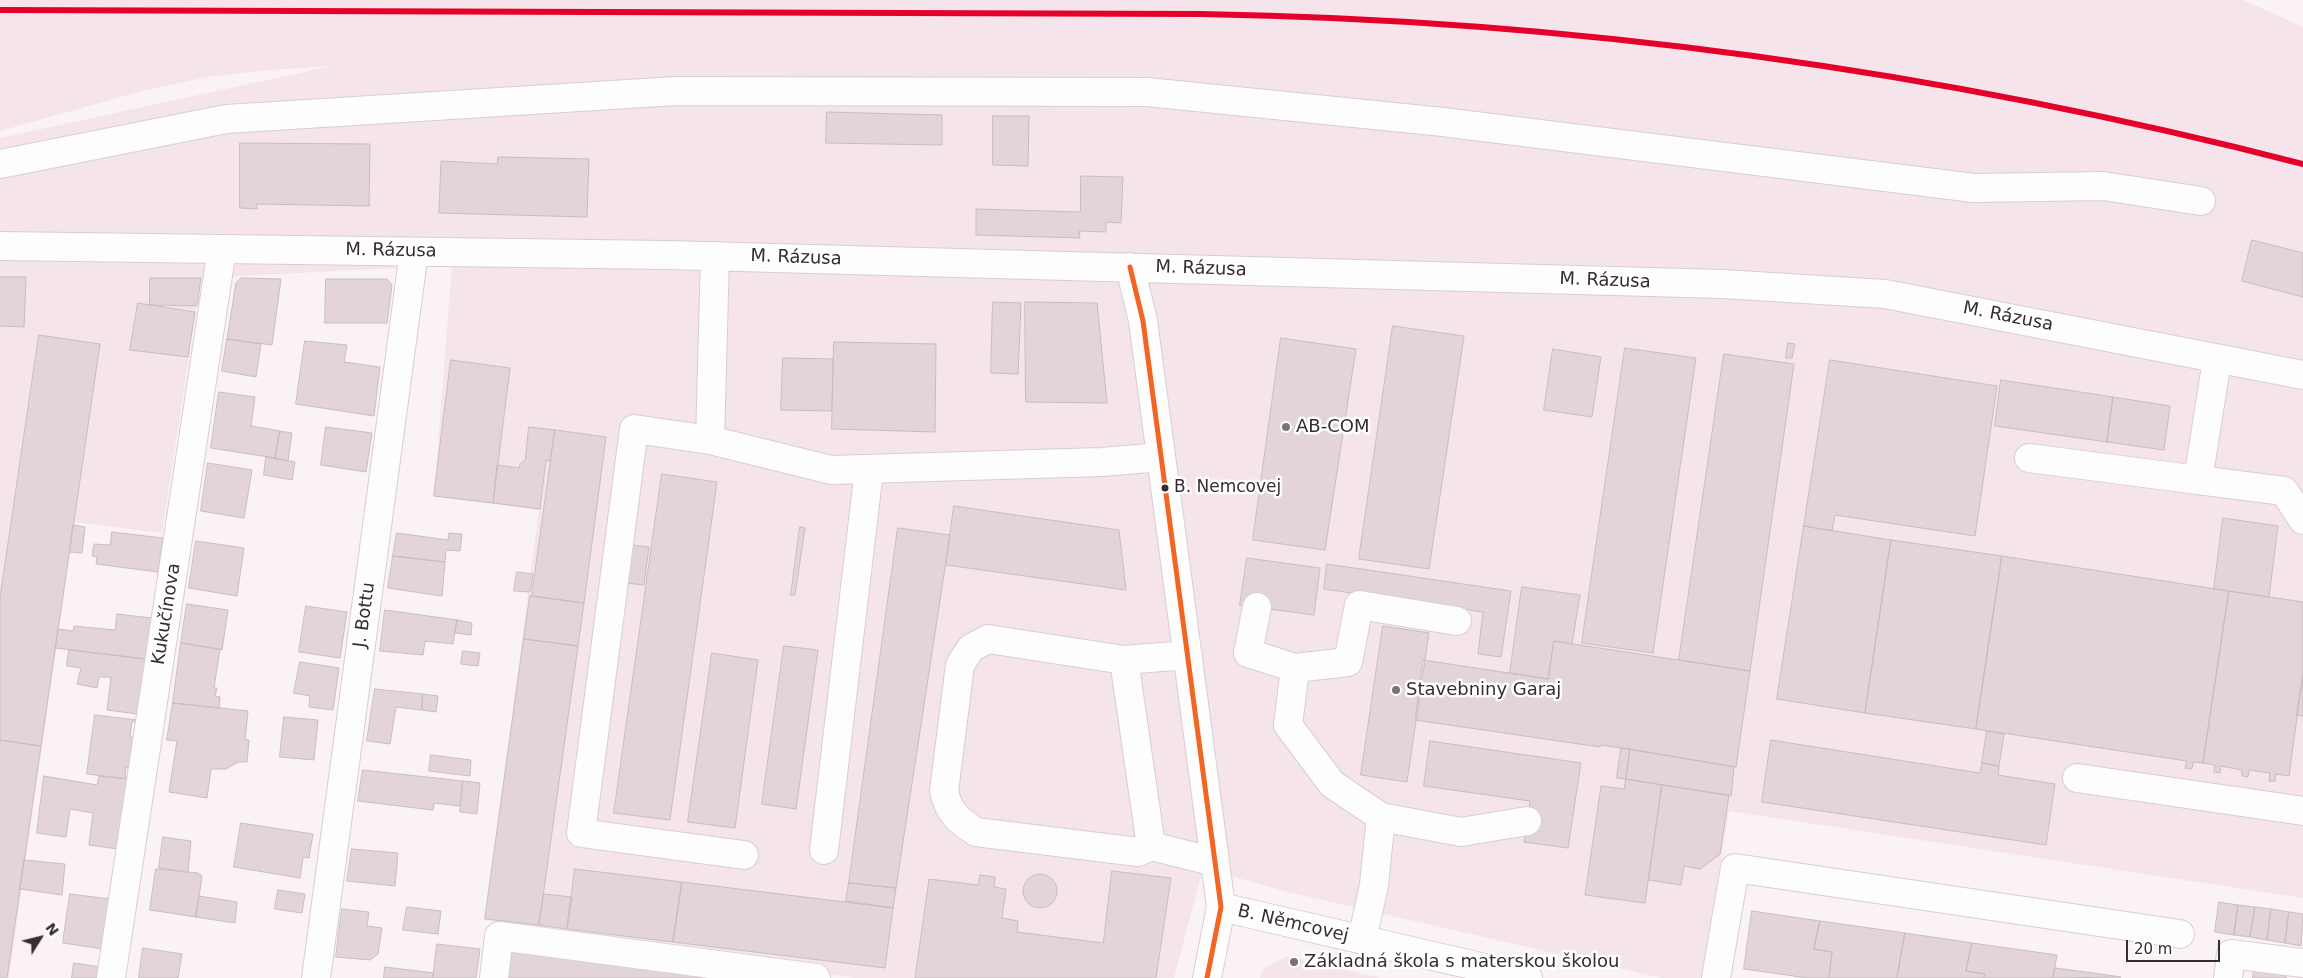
<!DOCTYPE html>
<html>
<head>
<meta charset="utf-8">
<style>
  body { margin:0 }
  #map { position:relative; width:2303px; height:978px; overflow:hidden; background:#faf2f6; font-family:"DejaVu Sans",sans-serif }
  canvas { display:block }
  .north { position:absolute; left:15px; top:913px; width:50px; height:50px; -webkit-text-stroke:4px #fff; paint-order:stroke; rotate:54deg; font-size:14px; font-weight:700; line-height:20px; text-align:center; color:#382b31 }
  .north::after { content:''; display:block; margin:auto; width:18px; height:22px; background:#382b31; clip-path:polygon(50% 0,100% 100%,50% 72%,0 100%) }
  .scale { position:absolute; left:2126px; top:940px; width:94px; height:22px; box-sizing:border-box; border:2px solid #382b31; border-top:0; padding-left:6px; font-size:15px; line-height:18px; white-space:nowrap; color:#382b31; -webkit-text-stroke:4px #fff; paint-order:stroke }
</style>
</head>
<body>
<div id="map">
<canvas width="2303" height="978"></canvas>
<div class="north">N</div>
<div class="scale">20 m</div>
</div>
<script>
const ctx = document.querySelector('canvas').getContext('2d');
ctx.lineJoin = 'round';
function fill(path, color) {
  ctx.fillStyle = color;
  ctx.fill(path, 'evenodd');
}
function strokePath(path, color, width, dash) {
  ctx.strokeStyle = color;
  ctx.lineWidth = width;
  ctx.lineCap = dash ? 'butt' : 'round';
  ctx.setLineDash(dash || []);
  ctx.stroke(path);
}
function drawText(font, color, halo, rows, align = 'center') {
  ctx.font = font + ' "DejaVu Sans",sans-serif';
  ctx.lineWidth = 5;
  ctx.setLineDash([]);
  ctx.textBaseline = 'middle';
  ctx.strokeStyle = halo;
  ctx.fillStyle = color;
  for (const [text, x, y, turn = 0] of rows) {
    ctx.save();
    ctx.translate(x, y);
    ctx.rotate((+turn || 0) * Math.PI / 180);
    ctx.textAlign = isNaN(turn) ? turn : align;
    if (halo) ctx.strokeText(text, 0, 0);
    ctx.fillText(text, 0, 0);
    ctx.restore();
  }
}
fill(new Path2D(`
  M 0,0 L 2243,0 L 2303,27 L 2303,898 L 1729,811 L 1702,978 L 1662,978 L 1288,892 L 1203,868 L 1174,978 L 854,978 L 485,919 L 539,510 L 434,496 L 452,265 L 201,278 L 162,533 L 74,522 L 9,978 L 0,978 L 0,138 L 332,66 L 269,70 L 207,77 L 142,91 L 0,131 Z
  M 1287,956 L 1380,978 L 1260,978 L 1264,968 Z`), '#f5e4eb');
const building = new Path2D(`
  M 827,112 L 942,115 L 942,145 L 826,143 Z
  M 993,116 L 1029,116 L 1028,166 L 993,165 Z
  M 240,143 L 370,144 L 369,206 L 257,204 L 257,209 L 240,208 Z
  M 498,157 L 589,159 L 587,217 L 439,213 L 441,161 L 497,164 Z
  M 1081,176 L 1123,177 L 1121,223 L 1106,222 L 1106,232 L 1079,231 L 1080,238 L 976,235 L 976,209 L 1080,212 Z
  M 2252,240 L 2303,253 L 2303,297 L 2242,281 Z
  M 0,277 L 26,277 L 24,327 L 0,326 Z
  M 150,278 L 201,278 L 197,306 L 150,305 Z
  M 241,278 L 281,279 L 272,345 L 227,339 L 236,283 Z
  M 326,279 L 387,279 L 392,285 L 387,323 L 325,323 Z
  M 993,302 L 1021,303 L 1018,374 L 991,373 Z
  M 1025,302 L 1097,303 L 1107,403 L 1026,402 Z
  M 138,303 L 195,312 L 188,357 L 130,350 Z
  M 1393,326 L 1464,336 L 1429,569 L 1359,559 Z
  M 39,335 L 100,344 L 41,746 L 0,740 L 0,598 Z
  M 1281,338 L 1356,349 L 1325,550 L 1253,540 Z
  M 227,339 L 261,344 L 256,377 L 222,371 Z
  M 305,341 L 347,345 L 344,362 L 380,367 L 374,416 L 296,404 Z
  M 834,342 L 936,344 L 935,432 L 832,429 Z
  M 1788,343 L 1795,344 L 1792,358 L 1786,358 Z
  M 1625,348 L 1696,358 L 1653,653 L 1582,643 Z
  M 1553,349 L 1601,357 L 1592,417 L 1544,410 Z
  M 1724,354 L 1794,364 L 1750,671 L 1679,660 Z
  M 783,358 L 833,359 L 832,411 L 781,410 Z
  M 451,360 L 510,368 L 493,503 L 434,496 Z
  M 1830,360 L 1997,386 L 1975,536 L 1835,515 L 1832,531 L 1804,526 Z
  M 2001,380 L 2113,397 L 2107,442 L 1995,426 Z
  M 219,392 L 255,397 L 251,426 L 280,431 L 275,458 L 211,448 Z
  M 2113,397 L 2170,406 L 2164,450 L 2107,442 Z
  M 326,427 L 372,433 L 366,472 L 321,465 Z
  M 529,427 L 555,430 L 550,461 L 546,460 L 540,509 L 493,503 L 497,465 L 519,468 L 520,464 L 525,460 Z
  M 555,430 L 606,437 L 584,603 L 532,596 Z
  M 280,431 L 292,433 L 288,461 L 275,458 Z
  M 266,457 L 295,462 L 292,480 L 264,475 Z
  M 208,463 L 252,470 L 244,518 L 201,511 Z
  M 662,474 L 717,482 L 670,820 L 614,813 Z
  M 954,506 L 1119,530 L 1126,590 L 946,565 Z
  M 2223,518 L 2278,526 L 2269,597 L 2214,589 Z
  M 73,525 L 85,527 L 82,553 L 70,552 Z
  M 1804,526 L 1891,540 L 1865,713 L 1777,699 Z
  M 800,527 L 805,528 L 795,595 L 791,595 Z
  M 898,528 L 950,535 L 896,888 L 849,883 Z
  M 112,532 L 163,538 L 158,572 L 96,564 L 97,557 L 92,556 L 94,544 L 110,545 Z
  M 397,533 L 448,540 L 449,533 L 462,534 L 460,551 L 446,550 L 445,562 L 393,556 Z
  M 1891,540 L 2002,556 L 1976,729 L 1865,713 Z
  M 196,541 L 244,548 L 237,596 L 189,588 Z
  M 632,545 L 649,547 L 644,585 L 626,583 Z
  M 393,556 L 445,562 L 442,596 L 388,588 Z
  M 2002,556 L 2229,591 L 2203,763 L 2193,762 L 2192,769 L 2185,768 L 2187,761 L 1976,729 Z
  M 1247,558 L 1320,568 L 1314,615 L 1240,605 Z
  M 1327,564 L 1511,591 L 1501,657 L 1478,654 L 1483,612 L 1324,589 Z
  M 517,572 L 533,574 L 530,592 L 514,591 Z
  M 1522,587 L 1580,595 L 1572,644 L 1554,641 L 1548,679 L 1510,673 Z
  M 2229,591 L 2303,602 L 2303,674 L 2289,776 L 2276,774 L 2275,781 L 2269,781 L 2270,773 L 2249,770 L 2248,777 L 2242,776 L 2242,770 L 2221,766 L 2220,773 L 2214,772 L 2215,765 L 2203,763 Z
  M 530,596 L 584,603 L 578,646 L 524,639 Z
  M 187,604 L 228,610 L 222,650 L 181,643 Z
  M 306,606 L 347,612 L 340,658 L 299,652 Z
  M 385,610 L 457,620 L 453,644 L 425,641 L 423,655 L 380,651 Z
  M 117,614 L 152,618 L 146,659 L 55,648 L 58,629 L 73,631 L 74,626 L 115,630 Z
  M 457,620 L 472,623 L 471,635 L 455,633 Z
  M 1383,626 L 1429,633 L 1407,782 L 1361,775 Z
  M 524,639 L 578,646 L 539,925 L 485,919 Z
  M 1554,641 L 1750,671 L 1736,767 L 1621,748 L 1601,745 L 1600,747 L 1415,720 L 1423,660 L 1548,679 Z
  M 181,643 L 220,649 L 214,688 L 217,688 L 215,696 L 220,697 L 219,708 L 173,703 Z
  M 784,646 L 818,650 L 796,809 L 762,804 Z
  M 69,650 L 146,659 L 137,714 L 107,710 L 111,677 L 99,677 L 97,688 L 77,684 L 81,668 L 67,666 Z
  M 463,651 L 480,653 L 478,666 L 461,664 Z
  M 712,653 L 758,660 L 735,828 L 688,822 Z
  M 300,662 L 339,668 L 333,710 L 309,707 L 310,696 L 294,693 Z
  M 2303,674 L 2303,716 L 2297,715 Z
  M 375,689 L 423,694 L 422,710 L 396,707 L 390,744 L 367,741 Z
  M 423,694 L 438,696 L 436,712 L 422,710 Z
  M 173,703 L 248,711 L 245,740 L 249,740 L 247,762 L 238,762 L 226,769 L 211,769 L 207,798 L 169,792 L 177,741 L 167,740 Z
  M 95,715 L 137,720 L 136,722 L 132,721 L 130,737 L 134,738 L 130,768 L 126,767 L 125,777 L 129,777 L 128,779 L 87,774 Z
  M 284,717 L 318,720 L 314,760 L 280,757 Z
  M 1987,731 L 2004,734 L 1999,766 L 1982,763 Z
  M 0,740 L 41,746 L 7,978 L 0,978 Z
  M 1771,740 L 1980,773 L 1982,763 L 1999,766 L 1998,775 L 2055,784 L 2046,845 L 1762,802 Z
  M 1430,741 L 1581,763 L 1568,848 L 1524,842 L 1530,801 L 1424,786 Z
  M 1621,748 L 1630,749 L 1626,779 L 1617,778 Z
  M 1630,749 L 1734,767 L 1731,796 L 1626,779 Z
  M 431,755 L 471,760 L 470,776 L 429,771 Z
  M 363,770 L 463,781 L 460,806 L 434,803 L 433,810 L 358,801 Z
  M 44,776 L 97,785 L 99,776 L 128,779 L 118,849 L 89,845 L 93,813 L 70,809 L 66,837 L 37,833 Z
  M 1626,779 L 1662,785 L 1645,903 L 1585,895 L 1601,786 L 1624,789 Z
  M 463,781 L 480,783 L 477,814 L 460,812 Z
  M 1662,785 L 1729,795 L 1720,854 L 1700,869 L 1684,866 L 1681,885 L 1649,880 Z
  M 241,823 L 313,834 L 309,858 L 303,857 L 300,878 L 234,867 Z
  M 163,837 L 191,841 L 188,872 L 159,868 Z
  M 352,849 L 398,853 L 395,886 L 347,881 Z
  M 24,860 L 65,864 L 62,895 L 20,889 Z
  M 156,869 L 198,873 L 202,876 L 196,917 L 150,910 Z
  M 575,869 L 682,882 L 673,942 L 567,929 Z
  M 1112,871 L 1171,878 L 1156,978 L 915,978 L 929,879 L 978,885 L 980,875 L 995,877 L 994,887 L 1006,889 L 1002,918 L 1018,921 L 1017,932 L 1103,943 Z
  M1023 891a17 17 0 1 1 34 0a17 17 0 1 1-34 0Z
  M 682,882 L 893,908 L 885,968 L 673,942 Z
  M 849,883 L 896,888 L 893,908 L 846,901 Z
  M 278,890 L 305,894 L 302,913 L 275,909 Z
  M 70,894 L 110,899 L 103,949 L 63,943 Z
  M 544,894 L 572,897 L 567,929 L 539,925 Z
  M 199,896 L 237,902 L 235,923 L 196,917 Z
  M 2219,902 L 2238,905 L 2234,935 L 2215,932 Z
  M 2238,905 L 2255,907 L 2250,937 L 2234,935 Z
  M 407,907 L 441,911 L 438,934 L 403,930 Z
  M 2255,907 L 2271,909 L 2267,940 L 2250,937 Z
  M 342,909 L 369,912 L 367,926 L 382,928 L 378,954 L 370,960 L 336,957 Z
  M 2271,909 L 2289,912 L 2285,943 L 2267,940 Z
  M 1752,911 L 1820,921 L 1814,949 L 1832,952 L 1829,978 L 1808,978 L 1744,969 Z
  M 2289,912 L 2303,914 L 2301,946 L 2285,943 Z
  M 1820,921 L 1905,933 L 1897,978 L 1829,978 L 1832,952 L 1814,949 Z
  M 1905,933 L 1972,943 L 1966,971 L 1985,974 L 1984,978 L 1897,978 Z
  M 1972,943 L 2057,955 L 2053,978 L 1984,978 L 1985,974 L 1966,971 Z
  M 437,944 L 480,949 L 476,978 L 433,978 Z
  M 503,944 L 779,978 L 499,978 Z
  M 143,948 L 182,954 L 178,978 L 139,978 Z
  M 74,963 L 101,967 L 99,978 L 72,978 Z
  M 385,967 L 434,973 L 433,978 L 384,978 Z
  M 2055,968 L 2094,973 L 2121,977 L 2053,978 Z
  M 2254,968 L 2287,973 L 2286,978 L 2253,978 Z`);
fill(building, '#e3d4da');
strokePath(building, '#c7bdc2', 1);
const minor = new Path2D(`
  M 0,164 L 226,119 L 676,91 L 1147,92 L 1443,122 L 1974,188 L 2103,186 L 2201,201
  M 0,246 L 666,255 L 1723,284 L 1885,294 L 2303,375
  M 715,256 L 710,440 L 831,470 L 1102,462 L 1161,457
  M 1130,267 L 1143,321 L 1221,907 L 1207,978
  M 2217,360 L 2198,480 L 2284,491 L 2303,520
  M 710,440 L 634,429 L 581,833 L 744,855
  M 2029,458 L 2198,480
  M 1257,607 L 1248,653 L 1295,668 L 1348,662 L 1359,605 L 1457,621
  M 1124,660 L 1151,846 L 1138,852 L 976,832 C 959,821 948,812 944,791 L 960,665 L 971,648 L 988,639 L 1124,660 L 1188,655
  M 1295,668 L 1288,725 L 1332,784 L 1381,817 L 1461,832 L 1527,821
  M 2077,778 L 2303,811
  M 1151,846 L 1215,862
  M 824,850 L 869,470
  M 1221,907 L 1528,978
  M 1362,940 L 1374,885 L 1381,817
  M 111,978 L 222,249
  M 316,978 L 414,252
  M 494,978 L 499,936 L 816,978
  M 1716,978 L 1735,868 L 2180,934
  M 2228,978 L 2231,954 L 2303,963`);
strokePath(minor, '#d8ced2', 30);
strokePath(minor, '#fefdfe', 28);
strokePath(new Path2D(`
  M 1130,267 L 1143,321 L 1221,907 L 1207,978`), '#f26522', 5);
strokePath(new Path2D(`
  M 0,10 L 1201,14 C 1573,20 1942,71 2303,164`), '#e4002b', 6);
for (const [x, y, r, color] of [
  [1286,427,5,"#7c7176"],
  [1165,488,4.5,"#382b31"],
  [1396,690,5,"#7c7176"],
  [1294,962,5,"#7c7176"]
]) {
  const dot = new Path2D();
  dot.arc(x, y, r, 0, 2 * Math.PI);
  ctx.fillStyle = color;
  ctx.fill(dot);
  strokePath(dot, '#fff', 2);
}
drawText('17px', '#382b31', '#fff', [
  ["B. Nemcovej",1174,488]
], 'left');
drawText('18px', '#382b31', '#fff', [
  ["M. Rázusa",391,251,1],
  ["M. Rázusa",796,258,2],
  ["M. Rázusa",1201,269,2],
  ["M. Rázusa",1605,281,2],
  ["M. Rázusa",2008,317,11],
  ["Kukučínova",167,614,-81],
  ["J. Bottu",365,615,-82],
  ["B. Němcovej",1293,924,13]
]);
drawText('18px', '#382b31', '#fff', [
  ["AB-COM",1296,427],
  ["Stavebniny Garaj",1406,690],
  ["Základná škola s materskou školou",1304,962]
], 'left');
</script>
</body>
</html>
